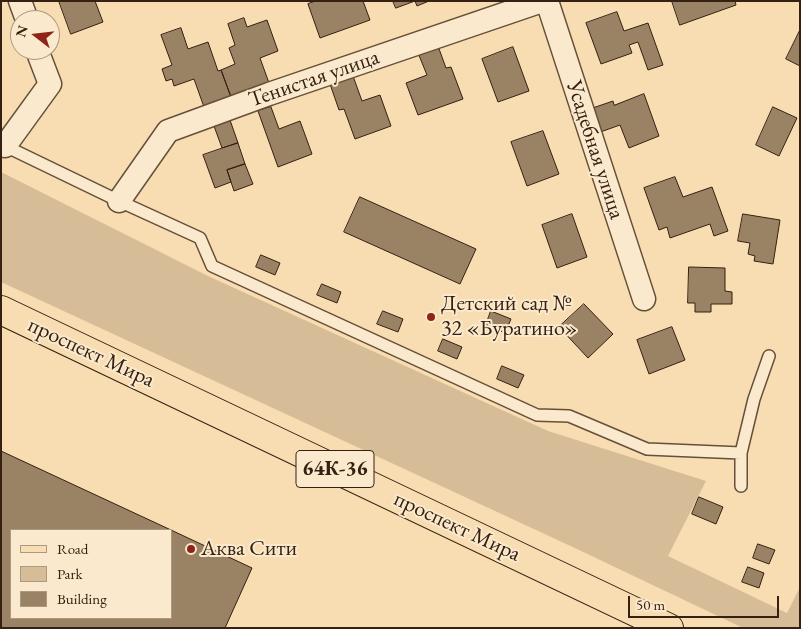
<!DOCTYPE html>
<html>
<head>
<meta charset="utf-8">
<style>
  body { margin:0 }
  #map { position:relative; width:801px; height:629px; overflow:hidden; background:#f8ddb2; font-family:"EB Garamond",serif }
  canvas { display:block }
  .frame { position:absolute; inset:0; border:2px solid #352011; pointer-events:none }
  .legend { position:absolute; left:10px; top:529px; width:162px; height:90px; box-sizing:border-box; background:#fae9cd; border:1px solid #ab9982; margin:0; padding:6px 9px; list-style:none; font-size:15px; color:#352011 }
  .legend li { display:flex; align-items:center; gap:10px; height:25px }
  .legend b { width:25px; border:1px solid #ab9982 }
  .north { position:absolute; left:10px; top:10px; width:50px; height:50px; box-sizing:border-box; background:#fae9cd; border:1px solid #ab9982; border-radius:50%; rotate:286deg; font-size:14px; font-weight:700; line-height:20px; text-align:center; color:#352011 }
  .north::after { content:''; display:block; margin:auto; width:18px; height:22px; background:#8f2418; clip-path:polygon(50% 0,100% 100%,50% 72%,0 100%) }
  .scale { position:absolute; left:628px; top:596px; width:151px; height:22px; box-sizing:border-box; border:2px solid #352011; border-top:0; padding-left:6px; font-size:15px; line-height:18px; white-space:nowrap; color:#352011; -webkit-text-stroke:4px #fae9cd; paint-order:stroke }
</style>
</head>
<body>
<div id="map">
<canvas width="801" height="629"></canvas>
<div class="frame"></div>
<ul class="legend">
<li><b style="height:6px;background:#f8ddb2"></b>Road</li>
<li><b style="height:14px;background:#d7bd97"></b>Park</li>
<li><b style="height:14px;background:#9a8265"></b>Building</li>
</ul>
<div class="north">N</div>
<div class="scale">50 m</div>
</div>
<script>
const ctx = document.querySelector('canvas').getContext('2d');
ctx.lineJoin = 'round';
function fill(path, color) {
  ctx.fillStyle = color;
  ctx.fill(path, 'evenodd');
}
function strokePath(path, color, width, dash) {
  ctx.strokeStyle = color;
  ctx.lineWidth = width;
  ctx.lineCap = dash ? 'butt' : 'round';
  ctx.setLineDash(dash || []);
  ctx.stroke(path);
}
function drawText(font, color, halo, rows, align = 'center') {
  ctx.font = font + ' "EB Garamond",serif';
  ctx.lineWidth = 4;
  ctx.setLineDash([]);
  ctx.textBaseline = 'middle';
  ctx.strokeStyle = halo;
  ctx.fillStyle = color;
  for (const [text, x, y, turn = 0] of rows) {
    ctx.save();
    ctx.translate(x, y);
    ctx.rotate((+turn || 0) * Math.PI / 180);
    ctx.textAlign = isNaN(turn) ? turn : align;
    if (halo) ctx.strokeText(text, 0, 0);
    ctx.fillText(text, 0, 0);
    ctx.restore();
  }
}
fill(new Path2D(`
  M 1,172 L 208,276 L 548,431 L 706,481 L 668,556 L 787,613 L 800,587 L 800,628 L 743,628 L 577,549 L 1,282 Z`), '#d7bd97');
const building = new Path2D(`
  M 59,1 L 95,1 L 103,22 L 71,34 Z
  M 316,1 L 363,1 L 370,20 L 320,38 L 308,4 Z
  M 393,1 L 429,1 L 417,6 L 415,1 L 396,8 Z
  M 672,1 L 735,1 L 736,5 L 680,25 Z
  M 617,12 L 624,31 L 648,23 L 663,65 L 648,70 L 638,42 L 629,45 L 632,53 L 601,64 L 586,23 Z
  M 244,18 L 247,27 L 267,20 L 278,51 L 260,58 L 269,83 L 231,97 L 221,70 L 235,64 L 229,48 L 235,45 L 228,24 Z
  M 181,28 L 188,49 L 208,42 L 218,71 L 221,70 L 231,97 L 204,107 L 194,79 L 174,86 L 172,79 L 166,81 L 162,69 L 172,65 L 161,35 Z
  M 800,30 L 800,66 L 786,59 Z
  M 438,46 L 446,68 L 451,67 L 463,99 L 418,115 L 406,83 L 427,75 L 418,53 Z
  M 513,47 L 529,91 L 498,102 L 482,59 Z
  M 353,76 L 362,101 L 380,95 L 391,126 L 355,139 L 344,109 L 339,110 L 330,84 Z
  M 644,94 L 659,136 L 629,148 L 620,125 L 592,135 L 584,111 L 613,101 L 614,105 Z
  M 271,107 L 279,129 L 300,121 L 312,154 L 278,167 L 258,111 Z
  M 773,107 L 797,118 L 779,156 L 756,145 Z
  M 230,120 L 238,143 L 222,148 L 214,126 Z
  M 543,131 L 559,174 L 527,186 L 511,142 Z
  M 238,143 L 245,164 L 227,170 L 231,182 L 215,188 L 203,155 Z
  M 245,164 L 253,184 L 234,191 L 227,170 Z
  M 675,177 L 683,197 L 712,187 L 728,231 L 714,236 L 710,224 L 670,238 L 667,227 L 659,230 L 644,188 Z
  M 360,197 L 476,249 L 460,284 L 344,232 Z
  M 572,214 L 587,257 L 557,268 L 542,225 Z
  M 743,214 L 780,220 L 773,264 L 754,261 L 755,256 L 748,254 L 750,243 L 738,241 Z
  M 261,255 L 280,263 L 275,275 L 256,267 Z
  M 689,267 L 725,268 L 725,291 L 732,292 L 732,304 L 711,304 L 711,312 L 695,312 L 695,303 L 688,303 Z
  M 322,284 L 341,292 L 337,303 L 317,295 Z
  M 584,304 L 613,334 L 588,358 L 559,327 Z
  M 383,311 L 403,319 L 398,332 L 377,324 Z
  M 491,311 L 511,319 L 505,333 L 486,325 Z
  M 672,327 L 685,360 L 649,374 L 637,340 Z
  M 443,339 L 462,347 L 457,359 L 438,351 Z
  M 502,366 L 524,375 L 518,388 L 497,379 Z
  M 1,451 L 171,530 L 11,530 L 11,618 L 171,618 L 171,530 L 252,568 L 225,628 L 1,628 Z
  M 699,497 L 723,507 L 716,524 L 692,514 Z
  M 758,544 L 775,550 L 769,564 L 753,558 Z
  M 748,567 L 764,573 L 759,588 L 742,582 Z`);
fill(building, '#9a8265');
strokePath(building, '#352011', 1);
const lane = new Path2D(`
  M 3,145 L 119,201 L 200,238 L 212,266 L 537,415 L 569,416 L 647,449 L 741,453 L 741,486
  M 741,453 L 754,399 L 769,356`);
const street = new Path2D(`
  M 20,1 L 27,20
  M 547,1 L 644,299
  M 5,146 L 50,84 L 37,50
  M 119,201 L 168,131 L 269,94 L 542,1`);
const primary = new Path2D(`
  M 1,310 L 669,628`);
strokePath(lane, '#664f39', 14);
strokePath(street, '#664f39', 25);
strokePath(primary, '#352011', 30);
strokePath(lane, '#fae9cd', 11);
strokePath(street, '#fae9cd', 22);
strokePath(primary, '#f8ddb2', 28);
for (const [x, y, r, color] of [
  [431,317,5,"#8f2418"],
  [191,549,5,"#8f2418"]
]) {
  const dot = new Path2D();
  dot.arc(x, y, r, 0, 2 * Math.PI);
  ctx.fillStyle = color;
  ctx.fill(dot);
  strokePath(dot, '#fae9cd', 2);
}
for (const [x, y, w] of [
  [335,469,78]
]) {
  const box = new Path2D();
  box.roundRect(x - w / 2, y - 18.5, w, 37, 4);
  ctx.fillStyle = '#fae9cd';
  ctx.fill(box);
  strokePath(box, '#352011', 1);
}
drawText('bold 21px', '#352011', null, [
  ["64К-36",335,469]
]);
drawText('22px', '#352011', '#fae9cd', [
  ["Тенистая улица",314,79,-19],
  ["Усадебная улица",595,150,72],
  ["проспект Мира",91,353,25],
  ["проспект Мира",457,527,25]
]);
drawText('22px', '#352011', '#fae9cd', [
  ["Детский сад №",441,304],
  ["32 «Буратино»",441,329],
  ["Аква Сити",201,549]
], 'left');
</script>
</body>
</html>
